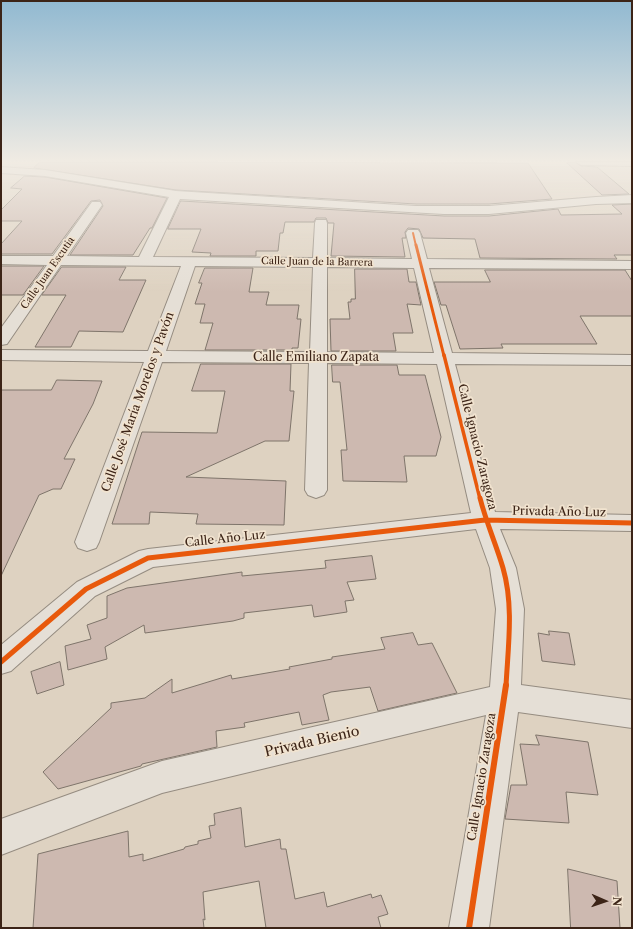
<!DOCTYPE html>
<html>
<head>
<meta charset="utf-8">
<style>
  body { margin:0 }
  #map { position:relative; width:633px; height:929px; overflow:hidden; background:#ded2c1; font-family:"Libre Caslon Text",serif }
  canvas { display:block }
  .frame { position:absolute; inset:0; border:2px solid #3c2417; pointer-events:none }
  .north { position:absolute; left:585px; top:881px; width:40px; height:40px; -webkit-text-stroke:3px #f1e3cf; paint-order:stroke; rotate:92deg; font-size:11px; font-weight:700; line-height:16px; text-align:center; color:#3c2417 }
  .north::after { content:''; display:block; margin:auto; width:14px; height:18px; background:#3c2417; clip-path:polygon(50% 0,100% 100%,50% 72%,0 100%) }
</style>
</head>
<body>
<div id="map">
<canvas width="633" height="929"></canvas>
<div class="frame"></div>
<div class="north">N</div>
</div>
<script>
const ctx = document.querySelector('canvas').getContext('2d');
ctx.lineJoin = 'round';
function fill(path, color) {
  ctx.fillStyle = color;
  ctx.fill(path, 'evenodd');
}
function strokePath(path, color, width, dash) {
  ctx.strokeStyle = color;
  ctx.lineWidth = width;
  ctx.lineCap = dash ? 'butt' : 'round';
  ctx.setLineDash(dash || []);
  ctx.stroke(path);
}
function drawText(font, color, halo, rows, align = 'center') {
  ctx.font = font + ' "Libre Caslon Text",serif';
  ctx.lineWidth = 3.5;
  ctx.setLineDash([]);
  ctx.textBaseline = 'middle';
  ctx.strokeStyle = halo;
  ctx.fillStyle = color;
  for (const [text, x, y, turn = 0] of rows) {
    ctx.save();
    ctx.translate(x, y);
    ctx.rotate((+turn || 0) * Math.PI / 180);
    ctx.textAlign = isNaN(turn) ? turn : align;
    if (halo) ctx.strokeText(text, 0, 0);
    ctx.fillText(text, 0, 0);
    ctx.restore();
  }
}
const building = new Path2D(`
  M 40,162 L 528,163 L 552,199 L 489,204 L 416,204 L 176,190 L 34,168 Z
  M 568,162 L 575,162 L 581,166 L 597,167 L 629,194 L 602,195 L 567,163 Z
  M 25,176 L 45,177 L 167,198 L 152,228 L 150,228 L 133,255 L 70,255 L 103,206 L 100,200 L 91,201 L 52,254 L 1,254 L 1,244 L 22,221 L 1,221 L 1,210 L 22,189 L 11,188 Z
  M 181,201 L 444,216 L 489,216 L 558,209 L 561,215 L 622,214 L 612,205 L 632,204 L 632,255 L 614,255 L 617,259 L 480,258 L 475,239 L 423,238 L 419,229 L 408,228 L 405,232 L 406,238 L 402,238 L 405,257 L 331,256 L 334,223 L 328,223 L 326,218 L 316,218 L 314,222 L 285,222 L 283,233 L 280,233 L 278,251 L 256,251 L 256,256 L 210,256 L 211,253 L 192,252 L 201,229 L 168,229 Z
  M 1,266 L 44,266 L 23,295 L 1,295 Z
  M 62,267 L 126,267 L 119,280 L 146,280 L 123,332 L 79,331 L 71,347 L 35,347 L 66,295 L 42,295 Z
  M 205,268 L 253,268 L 249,292 L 269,292 L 266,305 L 299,305 L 297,319 L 301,319 L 298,348 L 292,348 L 292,350 L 205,350 L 213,323 L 200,323 L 205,304 L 195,304 L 202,283 L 199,283 Z
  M 355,269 L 407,269 L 409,282 L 416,282 L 421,305 L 407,304 L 413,333 L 393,333 L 396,351 L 331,351 L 330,319 L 350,319 L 348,302 L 351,302 L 351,299 L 355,299 Z
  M 485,270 L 625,270 L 632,281 L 632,316 L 580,316 L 597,344 L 501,344 L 503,348 L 460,349 L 446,305 L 441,305 L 434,282 L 490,282 Z
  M 201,364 L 291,364 L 290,391 L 294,391 L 289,441 L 265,441 L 186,477 L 286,481 L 284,525 L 196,524 L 198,514 L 150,512 L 149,524 L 112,524 L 142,432 L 217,433 L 225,391 L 192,391 Z
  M 332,365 L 397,365 L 399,375 L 425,375 L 441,437 L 436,456 L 404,456 L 407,482 L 343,481 L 341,450 L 347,450 L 340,382 L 333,382 Z
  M 57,380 L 102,381 L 93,404 L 64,459 L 75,459 L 61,489 L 53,489 L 39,495 L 1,576 L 1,390 L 51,390 Z
  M 372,556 L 376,579 L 347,582 L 354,600 L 345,601 L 347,612 L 314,617 L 312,605 L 244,613 L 244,618 L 233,621 L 145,633 L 144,625 L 105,647 L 107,659 L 68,670 L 65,646 L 91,639 L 87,625 L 107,618 L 107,596 L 127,588 L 242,572 L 242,576 L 326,568 L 325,561 Z
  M 549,631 L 569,633 L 575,665 L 542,661 L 538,633 L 549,635 Z
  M 413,633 L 418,645 L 432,643 L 457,693 L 378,711 L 370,687 L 331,692 L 323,695 L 329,720 L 302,725 L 299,712 L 244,723 L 245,727 L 216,731 L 217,747 L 142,764 L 141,766 L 58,789 L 43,772 L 111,708 L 111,703 L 145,698 L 172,679 L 172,693 L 231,675 L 232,679 L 290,669 L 289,667 L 332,659 L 332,657 L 385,649 L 381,638 Z
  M 60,662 L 64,685 L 37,694 L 31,672 Z
  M 536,735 L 588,742 L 598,795 L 566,792 L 569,823 L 505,819 L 511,785 L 527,785 L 520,744 L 539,745 Z
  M 241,808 L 245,847 L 280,839 L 281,849 L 286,849 L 295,899 L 324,892 L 327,907 L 371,894 L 372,898 L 381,895 L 388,914 L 378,917 L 381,928 L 266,928 L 259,881 L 203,892 L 205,920 L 203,919 L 204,928 L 33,928 L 38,854 L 128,831 L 129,857 L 143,854 L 143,861 L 184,849 L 185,847 L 198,844 L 198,841 L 211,838 L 209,826 L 215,825 L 214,814 Z
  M 568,869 L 617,881 L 620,928 L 571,928 Z`);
fill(building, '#cdb9b0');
strokePath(building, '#7e746a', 1);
const street = new Path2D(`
  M 1,167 L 45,170 L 176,191 L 416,206 L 489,206 L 596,197 L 632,195 L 632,203 L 596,204 L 489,214 L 444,214 L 180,199 L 153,257 L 313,258 L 315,223 L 316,220 L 326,220 L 327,223 L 327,258 L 412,259 L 406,233 L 408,230 L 418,230 L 420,233 L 427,259 L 632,261 L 632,269 L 429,268 L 452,353 L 632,355 L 632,365 L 455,364 L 495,512 L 632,515 L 632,531 L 500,529 L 516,568 L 524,609 L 521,685 L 632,700 L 632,728 L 518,712 L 489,928 L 449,928 L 486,715 L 162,793 L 1,855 L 1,819 L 162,761 L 490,687 L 496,609 L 490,568 L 476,529 L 153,567 L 95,596 L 11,671 L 1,674 L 1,645 L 77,582 L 139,551 L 148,549 L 471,513 L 437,364 L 327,363 L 327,490 L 324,495 L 316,498 L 308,495 L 305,490 L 309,363 L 162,362 L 99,542 L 96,548 L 87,551 L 78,548 L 75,542 L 144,362 L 1,360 L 1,350 L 148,351 L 181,266 L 61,265 L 7,344 L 1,345 L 1,328 L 47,265 L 1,264 L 1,256 L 53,256 L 92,202 L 100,202 L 102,205 L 67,256 L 139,257 L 169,197 L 45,176 L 1,173 ZM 195,266 L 313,267 L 310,352 L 166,351 ZM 327,267 L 414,268 L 434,353 L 327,352 Z`);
const secondary = new Path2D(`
  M 576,162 L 632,162 L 632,166 L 581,165 Z`);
strokePath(street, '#958c81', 2);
strokePath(secondary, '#7e746a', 2);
fill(street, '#e5dfd6');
fill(secondary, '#e5dfd6');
strokePath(new Path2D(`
  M 413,233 L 416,246`), '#e8590c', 2);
strokePath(new Path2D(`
  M 416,245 L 444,356`), '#e8590c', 3);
strokePath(new Path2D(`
  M 444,355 L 480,499`), '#e8590c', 3.5);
strokePath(new Path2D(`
  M 480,498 C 486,522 496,544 503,568 C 514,606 508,647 506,686
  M 1,662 L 86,589 L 148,558 L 485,520 L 632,523`), '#e8590c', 5);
strokePath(new Path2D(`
  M 469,928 L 506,685`), '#e8590c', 6);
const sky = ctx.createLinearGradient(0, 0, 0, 292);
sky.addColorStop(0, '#91b9d1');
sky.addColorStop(0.55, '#f0ebe3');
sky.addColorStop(1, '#f0ebe300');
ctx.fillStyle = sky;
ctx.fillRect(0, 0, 633, 292);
drawText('10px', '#3c2417', '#f1e3cf', [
  ["Calle Juan de la Barrera",317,262,1],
  ["Calle Juan Escutia",48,273,-55]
]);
drawText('12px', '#3c2417', '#f1e3cf', [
  ["Calle Emiliano Zapata",316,358],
  ["Calle José María Morelos y Pavón",138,402,-70],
  ["Calle Ignacio Zaragoza",477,447,76],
  ["Privada Año Luz",559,512,1],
  ["Calle Año Luz",225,539,-6],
  ["Calle Ignacio Zaragoza",482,777,-81]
]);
drawText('14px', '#3c2417', '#f1e3cf', [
  ["Privada Bienio",312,742,-13]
]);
</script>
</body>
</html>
